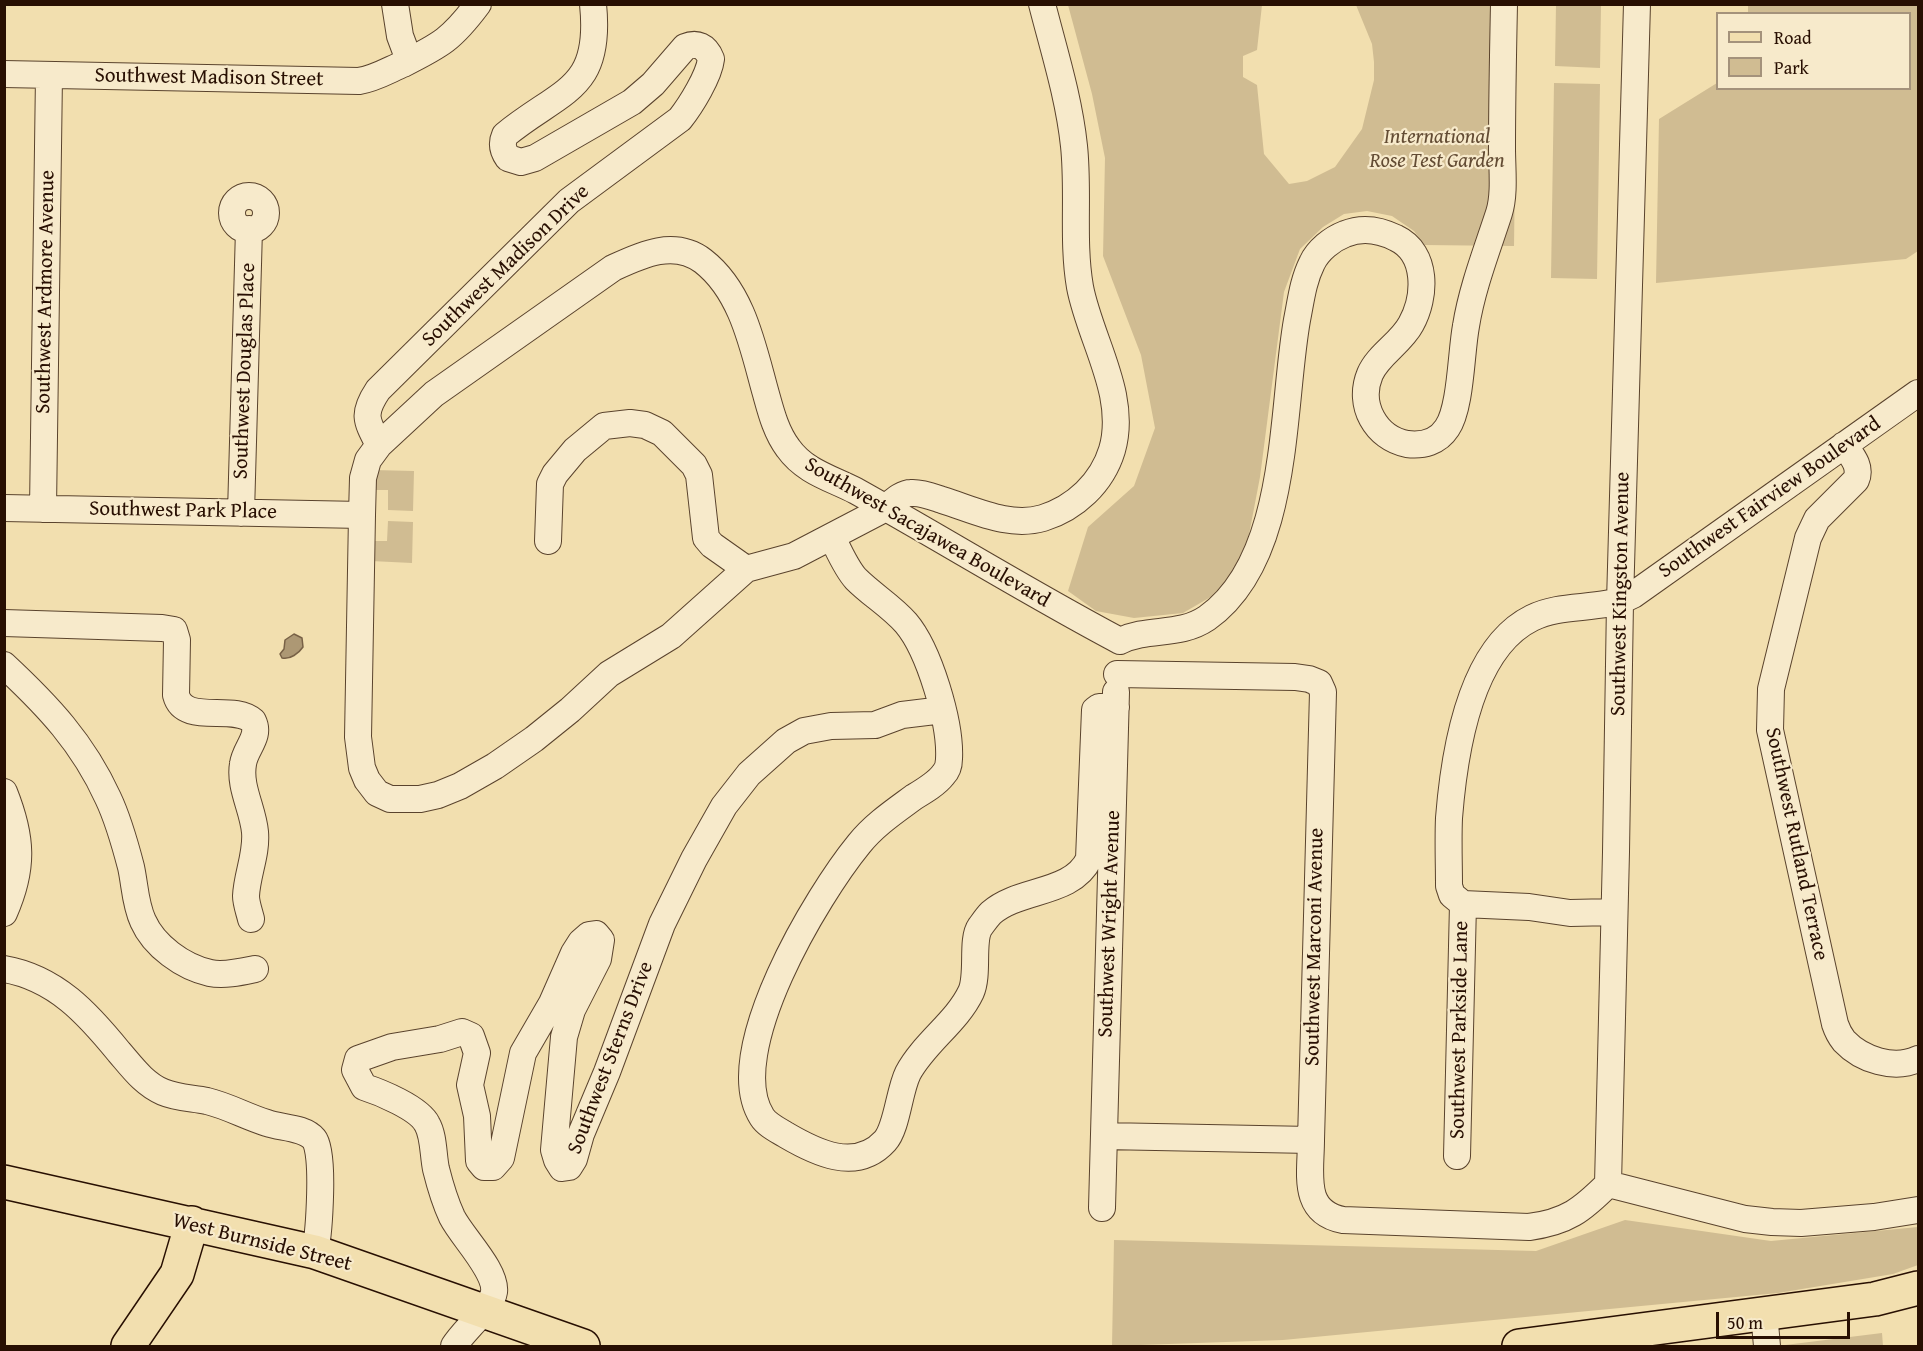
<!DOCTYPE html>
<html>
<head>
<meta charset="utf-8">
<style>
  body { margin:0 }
  #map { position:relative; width:1923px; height:1351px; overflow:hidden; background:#f2dfaf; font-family:"Gentium Book Plus",serif }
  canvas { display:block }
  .frame { position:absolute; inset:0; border:6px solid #280f02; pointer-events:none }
  .legend { position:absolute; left:1716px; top:12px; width:195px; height:78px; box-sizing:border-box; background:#f7eacb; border:2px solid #a4927b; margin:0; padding:8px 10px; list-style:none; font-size:18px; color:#280f02 }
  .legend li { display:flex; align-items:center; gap:12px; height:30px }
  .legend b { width:30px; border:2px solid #a4927b }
  .scale { position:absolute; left:1716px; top:1312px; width:134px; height:27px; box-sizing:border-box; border:3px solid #280f02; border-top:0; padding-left:8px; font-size:18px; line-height:21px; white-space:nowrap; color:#280f02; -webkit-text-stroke:4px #f7eacb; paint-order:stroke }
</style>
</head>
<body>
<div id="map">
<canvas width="1923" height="1351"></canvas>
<div class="frame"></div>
<ul class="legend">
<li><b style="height:8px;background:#f2dfaf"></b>Road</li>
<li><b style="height:16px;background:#d0bc92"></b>Park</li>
</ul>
<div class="scale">50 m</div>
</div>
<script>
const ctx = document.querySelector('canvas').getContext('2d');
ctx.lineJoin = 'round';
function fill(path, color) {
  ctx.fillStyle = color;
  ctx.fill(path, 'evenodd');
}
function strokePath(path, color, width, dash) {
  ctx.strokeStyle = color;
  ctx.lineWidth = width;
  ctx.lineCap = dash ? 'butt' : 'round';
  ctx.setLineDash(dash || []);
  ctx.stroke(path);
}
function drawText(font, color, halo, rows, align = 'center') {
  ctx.font = font + ' "Gentium Book Plus",serif';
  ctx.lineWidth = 4.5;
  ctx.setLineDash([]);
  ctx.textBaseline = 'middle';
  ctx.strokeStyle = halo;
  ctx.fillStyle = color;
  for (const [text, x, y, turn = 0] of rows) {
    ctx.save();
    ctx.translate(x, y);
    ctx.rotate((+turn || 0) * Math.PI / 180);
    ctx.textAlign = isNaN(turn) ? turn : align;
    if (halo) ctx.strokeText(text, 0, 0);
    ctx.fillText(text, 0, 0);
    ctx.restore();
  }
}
fill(new Path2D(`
  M 1068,5 L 1262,5 L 1257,50 L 1243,56 L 1243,77 L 1257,85 L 1264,154 L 1289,184 L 1307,181 L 1335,167 L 1362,129 L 1374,80 L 1374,62 L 1372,44 L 1356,5 L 1517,5 L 1514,246 L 1424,245 L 1414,231 L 1392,216 L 1367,211 L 1344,214 L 1323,227 L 1300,249 L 1284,292 L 1260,477 L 1247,545 L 1221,591 L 1183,613 L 1134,618 L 1096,611 L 1068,591 L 1088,527 L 1134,486 L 1155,428 L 1141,355 L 1103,256 L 1105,158 L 1092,94 Z
  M 1556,5 L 1601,5 L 1600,68 L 1555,66 Z
  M 1748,5 L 1918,5 L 1918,251 L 1906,259 L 1656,283 L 1659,119 L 1717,83 L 1718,88 L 1910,88 L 1910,14 L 1748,13 Z
  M 1554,83 L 1600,84 L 1597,279 L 1551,278 Z
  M 373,470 L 414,471 L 413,511 L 388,510 L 388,490 L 373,490 Z
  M 388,521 L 413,522 L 412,563 L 371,561 L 371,541 L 387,541 Z
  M 1625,1220 L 1771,1241 L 1918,1227 L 1918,1265 L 1893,1274 L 1778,1293 L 1283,1340 L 1112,1346 L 1114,1240 L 1536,1251 Z
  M 1882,1333 L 1883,1346 L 1785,1346 L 1785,1345 Z`), '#d0bc92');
const water = new Path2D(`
  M 294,634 L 302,638 L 303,647 C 299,653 290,660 282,658 L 280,654 L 284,649 L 285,640 Z`);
fill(water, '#ad9874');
strokePath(water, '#786146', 1.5);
const minor = new Path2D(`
  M 395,4 L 400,36 L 409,60
  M 1042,4 C 1054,51 1069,98 1074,146 C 1079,193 1072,241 1080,287 C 1090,340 1128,395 1112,450 C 1102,483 1075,508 1043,518 C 1009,528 975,510 942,500 C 933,497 921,492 911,493 C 901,493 892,503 884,509 L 794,556 L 746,569 L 671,636 L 609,674 L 570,710 L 534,739 L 495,766 L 460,786 L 438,795 L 420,799 L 390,799 L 377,793 L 367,780 L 362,768 L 358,737 L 362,515 L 363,478 L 368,460 L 379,445 L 434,394 L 613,268 C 641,255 674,239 703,261 C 743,292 753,348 766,394 C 771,412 776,432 788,448 C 805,472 831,478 856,491 C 944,540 1031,594 1120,641
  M 4,74 L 359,81 C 374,79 389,70 403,64 C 441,45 452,39 478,4
  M232 213a17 17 0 1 1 34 0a17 17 0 1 1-34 0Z
  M 379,445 C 366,420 362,414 378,390 L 569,201 L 680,119 C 691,105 709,76 711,59 C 706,46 697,42 685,47 L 653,84 L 632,102 L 535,158 L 521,162 L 508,158 C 503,151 501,144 505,135 C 561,89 602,91 593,4
  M 1844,445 C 1851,455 1862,466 1856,480 L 1817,519 L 1808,538 L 1771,689 L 1770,730 L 1835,1024 C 1837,1030 1840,1036 1844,1041 C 1862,1060 1894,1070 1918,1059
  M 4,508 L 362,515
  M 43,509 L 49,75
  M 241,513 L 249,229
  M 832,537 C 839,551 846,568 856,579 C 872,595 891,606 906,623 C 929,650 951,723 949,759 C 949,765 947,771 943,775 C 936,784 924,791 914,797 C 895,811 874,825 859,844 C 818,894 721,1053 762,1117 C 767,1125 778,1130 786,1135 C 815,1152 856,1173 885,1141 C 897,1128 899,1091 908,1073 C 924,1043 957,1022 971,992 C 979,974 971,940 980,927 C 983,923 987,917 991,913 C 1019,888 1072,895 1089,859 L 1095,710 L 1099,707 L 1116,707
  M 548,541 L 550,484 L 555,474 L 575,450 L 604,426 L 630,423 L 645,425 L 662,433 L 694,465 L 699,475 L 706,538 L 712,545 L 746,569
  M 4,623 L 162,628 L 174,630 L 177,640 L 176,695 C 184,726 233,703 253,721 C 261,737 245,748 243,764 C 239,787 253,809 255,832 C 257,854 247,874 246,896 C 246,903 249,911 251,919
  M 1120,641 C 1149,627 1179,637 1207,618 C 1290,559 1281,410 1297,320 C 1301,300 1303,281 1312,263 C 1318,250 1332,239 1345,234 C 1362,227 1380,230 1396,238 C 1428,253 1426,297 1411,324 C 1401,343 1378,355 1370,374 C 1357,405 1376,438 1407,444 C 1423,446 1438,442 1447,428 C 1461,408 1461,352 1466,326 C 1472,288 1487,250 1499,213 C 1505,194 1502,169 1502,148 C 1502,100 1503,52 1504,4
  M 4,665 C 48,706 83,743 108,798 C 118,819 125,844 131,867 C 135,885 135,904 143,921 C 154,946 183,967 210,973 C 224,976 241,972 255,969
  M 1117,674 L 1295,677 L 1309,679 L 1319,683 L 1323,692 L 1311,1140 C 1311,1173 1301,1212 1343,1220 L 1529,1227 C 1567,1222 1582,1210 1608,1184
  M 4,792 C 22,837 24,868 4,913
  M 1614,912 L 1570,913 L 1529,907 L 1463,904 L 1452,895 L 1449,886 C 1449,864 1448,840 1449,818 C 1454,755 1469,649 1532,618 C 1564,602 1601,612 1633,595 L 1918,393
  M 4,969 C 56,978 88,1014 119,1052 C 132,1067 144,1084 163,1092 C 177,1098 193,1098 207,1101 C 228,1106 247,1117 267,1123 C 281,1128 304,1127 314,1139 C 325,1152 319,1233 315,1252
  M 1104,1136 L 1311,1140
  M 1457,1156 L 1463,904
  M 1608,1184 L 1616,852 L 1620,602 L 1637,4
  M 1608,1184 L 1745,1219 L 1772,1222 L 1801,1223 L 1874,1217 L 1918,1210
  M 1102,1208 L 1116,692
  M 1764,1313 L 1767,1346
  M 454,1346 C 463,1331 492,1307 494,1292 C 497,1271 462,1237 452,1217 C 445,1202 440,1185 436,1169 C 433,1155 434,1136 427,1124 C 419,1108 380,1092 364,1087 L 355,1070 L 358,1059 L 392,1047 L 440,1039 L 462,1032 L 471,1036 L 477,1053 L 470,1085 L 477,1116 L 479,1161 L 484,1167 L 493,1167 L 501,1158 L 523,1053 L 552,1003 L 574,953 L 581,942 L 589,935 L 596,934 L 601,940 L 598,959 L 572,1010 L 564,1037 L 554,1150 L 557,1160 L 562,1168 L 569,1167 L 574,1159 L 581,1134 L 607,1072 L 662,924 L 694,859 L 724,806 L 749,774 L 786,741 L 804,731 L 831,726 L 875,725 L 902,715 L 943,710`);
const major = new Path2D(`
  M 4,1182 L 315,1252 L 583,1346
  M 128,1346 L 177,1274 L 192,1223
  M 1519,1346 L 1875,1299 L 1918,1288`);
strokePath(minor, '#5a432d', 28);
strokePath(major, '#280f02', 36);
strokePath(minor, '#f7eacb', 26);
strokePath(major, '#f2dfaf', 33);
drawText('21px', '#280f02', '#f7eacb', [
  ["Southwest Madison Street",209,78,1],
  ["Southwest Madison Drive",506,266,-44],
  ["Southwest Ardmore Avenue",46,292,-89],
  ["Southwest Douglas Place",245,371,-88],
  ["Southwest Fairview Boulevard",1770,498,-35],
  ["Southwest Park Place",183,511,1],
  ["Southwest Sacajawea Boulevard",927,533,30],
  ["Southwest Kingston Avenue",1621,594,-89],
  ["Southwest Rutland Terrace",1796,844,78],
  ["Southwest Wright Avenue",1110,924,-88],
  ["Southwest Marconi Avenue",1315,947,-89],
  ["Southwest Parkside Lane",1460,1030,-89],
  ["Southwest Sterns Drive",611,1058,-69],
  ["West Burnside Street",262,1243,14]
]);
drawText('italic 21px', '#634c34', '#f7eacb', [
  ["International",1437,138],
  ["Rose Test Garden",1437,162]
]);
</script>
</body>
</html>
